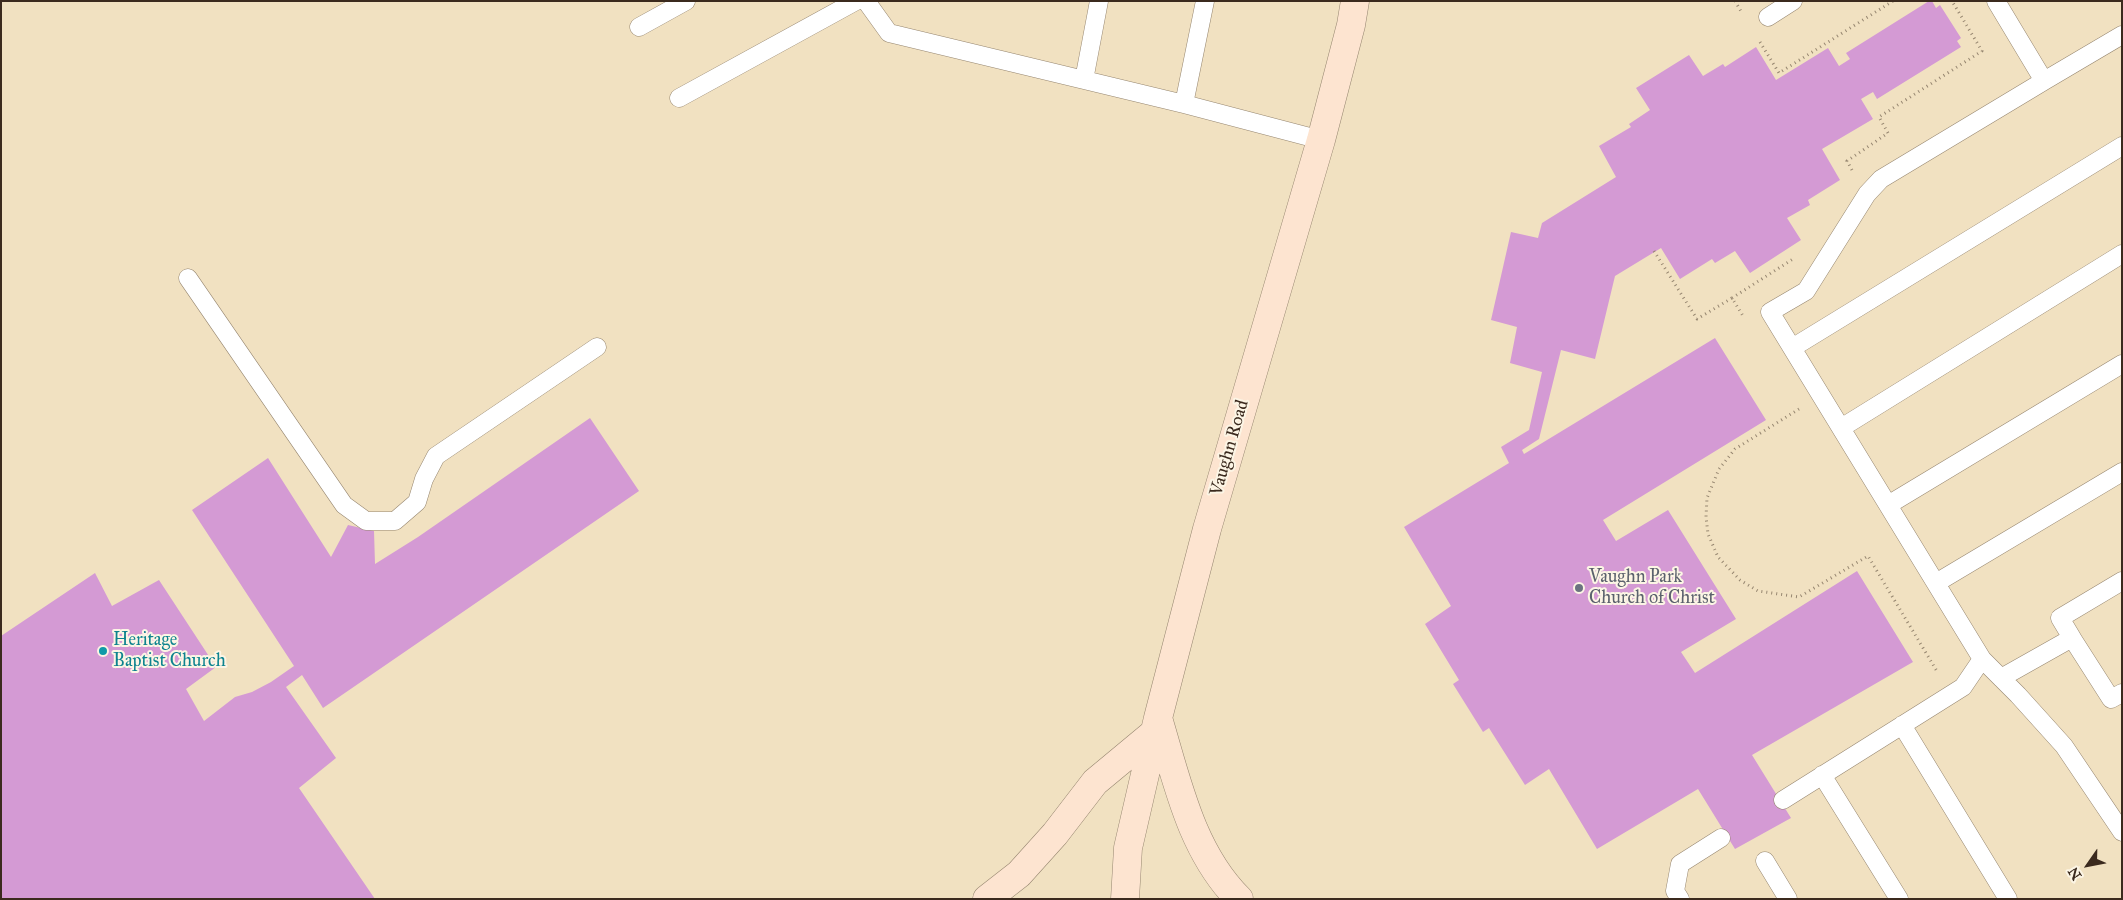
<!DOCTYPE html>
<html>
<head>
<meta charset="utf-8">
<style>
  body { margin:0 }
  #map { position:relative; width:2123px; height:900px; overflow:hidden; background:#f1e1c1; font-family:"IM FELL Great Primer",serif }
  canvas { display:block }
  .frame { position:absolute; inset:0; border:2px solid #3b2a1e; pointer-events:none }
  .north { position:absolute; left:2063px; top:840px; width:50px; height:50px; -webkit-text-stroke:4px #fcf5e5; paint-order:stroke; rotate:237deg; font-size:14px; font-weight:700; line-height:20px; text-align:center; color:#3b2a1e }
  .north::after { content:''; display:block; margin:auto; width:18px; height:22px; background:#3b2a1e; clip-path:polygon(50% 0,100% 100%,50% 72%,0 100%) }
</style>
</head>
<body>
<div id="map">
<canvas width="2123" height="900"></canvas>
<div class="frame"></div>
<div class="north">N</div>
</div>
<script>
const ctx = document.querySelector('canvas').getContext('2d');
ctx.lineJoin = 'round';
function fill(path, color) {
  ctx.fillStyle = color;
  ctx.fill(path, 'evenodd');
}
function strokePath(path, color, width, dash) {
  ctx.strokeStyle = color;
  ctx.lineWidth = width;
  ctx.lineCap = dash ? 'butt' : 'round';
  ctx.setLineDash(dash || []);
  ctx.stroke(path);
}
function drawText(font, color, halo, rows, align = 'center') {
  ctx.font = font + ' "IM FELL Great Primer",serif';
  ctx.lineWidth = 4;
  ctx.setLineDash([]);
  ctx.textBaseline = 'middle';
  ctx.strokeStyle = halo;
  ctx.fillStyle = color;
  for (const [text, x, y, turn = 0] of rows) {
    ctx.save();
    ctx.translate(x, y);
    ctx.rotate((+turn || 0) * Math.PI / 180);
    ctx.textAlign = isNaN(turn) ? turn : align;
    if (halo) ctx.strokeText(text, 0, 0);
    ctx.fillText(text, 0, 0);
    ctx.restore();
  }
}
fill(new Path2D(`
  M 1929,1 L 1932,1 L 1936,8 L 1940,5 L 1961,38 L 1957,41 L 1961,47 L 1877,99 L 1873,92 L 1861,99 L 1873,119 L 1822,149 L 1840,180 L 1808,200 L 1810,205 L 1787,218 L 1801,240 L 1750,273 L 1735,251 L 1715,263 L 1712,259 L 1680,279 L 1661,248 L 1615,276 L 1595,359 L 1561,350 L 1539,439 L 1522,450 L 1524,454 L 1715,338 L 1766,420 L 1603,520 L 1616,541 L 1668,510 L 1736,619 L 1681,652 L 1695,673 L 1857,571 L 1913,662 L 1752,755 L 1791,818 L 1735,849 L 1698,789 L 1597,849 L 1549,769 L 1525,785 L 1489,728 L 1483,732 L 1453,684 L 1459,680 L 1425,624 L 1451,606 L 1404,527 L 1509,463 L 1501,447 L 1529,430 L 1542,372 L 1510,363 L 1517,327 L 1491,320 L 1511,232 L 1538,238 L 1542,223 L 1616,177 L 1599,146 L 1631,127 L 1629,124 L 1650,110 L 1636,88 L 1689,55 L 1703,76 L 1723,64 L 1725,67 L 1756,47 L 1776,80 L 1828,48 L 1839,66 L 1850,59 L 1846,53 Z
  M 590,418 L 639,491 L 323,708 L 302,675 L 286,687 L 336,758 L 299,788 L 375,899 L 1,899 L 1,636 L 95,573 L 112,606 L 159,580 L 216,667 L 186,689 L 204,721 L 235,697 L 252,692 L 271,682 L 294,666 L 192,510 L 268,458 L 331,557 L 348,525 L 374,531 L 375,564 L 418,537 Z`), '#d49ad4');
const service = new Path2D(`
  M 866,1 L 889,33 L 1184,104 L 1321,140
  M 1996,1 L 2044,81 L 1881,179 L 1867,194 L 1806,291 L 1770,312 L 1982,659 L 2018,695 L 2064,746 L 2122,832
  M 1768,17 L 1793,1
  M 639,27 L 686,1
  M 1084,80 L 1099,1
  M 2044,81 L 2122,35
  M 679,98 L 856,1
  M 1184,104 L 1205,1
  M 188,278 L 344,505 L 366,521 L 395,521 L 417,502 L 424,479 L 436,456 L 597,347
  M 1792,348 L 2122,146
  M 1841,428 L 2122,254
  M 1888,505 L 2122,364
  M 1936,583 L 2122,472
  M 2072,638 L 2111,699 L 2122,693
  M 2001,678 L 2072,638 L 2060,618 L 2122,581
  M 1902,725 L 2008,899
  M 1822,775 L 1899,899
  M 1783,800 L 1963,687 L 1982,659
  M 1765,861 L 1788,899
  M 1680,899 L 1675,891 L 1680,864 L 1721,838`);
const secondary = new Path2D(`
  M 1158,718 C 1177,781 1191,851 1239,899
  M 987,899 L 1019,874 L 1055,834 L 1095,782 L 1154,733
  M 1125,899 L 1128,848 L 1158,718 L 1207,529 L 1321,140 L 1351,25 L 1355,1`);
strokePath(service, '#968670', 19);
strokePath(secondary, '#968670', 29);
strokePath(new Path2D(`
  M 1735,1 L 1742,13
  M 1760,42 L 1779,73 L 1893,1
  M 1852,170 L 1847,161 L 1888,133 L 1879,117 L 1982,51 L 1952,1
  M 1654,251 L 1697,319 L 1732,298 L 1743,316
  M 1732,298 L 1793,259
  M 1799,409 L 1735,449 L 1719,469 L 1707,498 L 1706,517 L 1708,534 L 1718,557 L 1740,580 L 1758,591 L 1799,597 L 1868,556 L 1938,673`), '#968670', 3, [1, 4]);
strokePath(service, '#fff', 18);
strokePath(secondary, '#fde4d0', 28);
for (const [x, y, r, color] of [
  [1579,588,5,"#6b7280"],
  [103,651,5,"#0f9aa8"]
]) {
  const dot = new Path2D();
  dot.arc(x, y, r, 0, 2 * Math.PI);
  ctx.fillStyle = color;
  ctx.fill(dot);
  strokePath(dot, '#fcf5e5', 2);
}
drawText('18px', '#3b2a1e', '#fcf5e5', [
  ["Vaughn Road",1230,448,-74]
]);
drawText('18px', '#5b616d', '#fcf5e5', [
  ["Vaughn Park",1589,578],
  ["Church of Christ",1589,599]
], 'left');
drawText('18px', '#0d838f', '#fcf5e5', [
  ["Heritage",113,641],
  ["Baptist Church",113,662]
], 'left');
</script>
</body>
</html>
